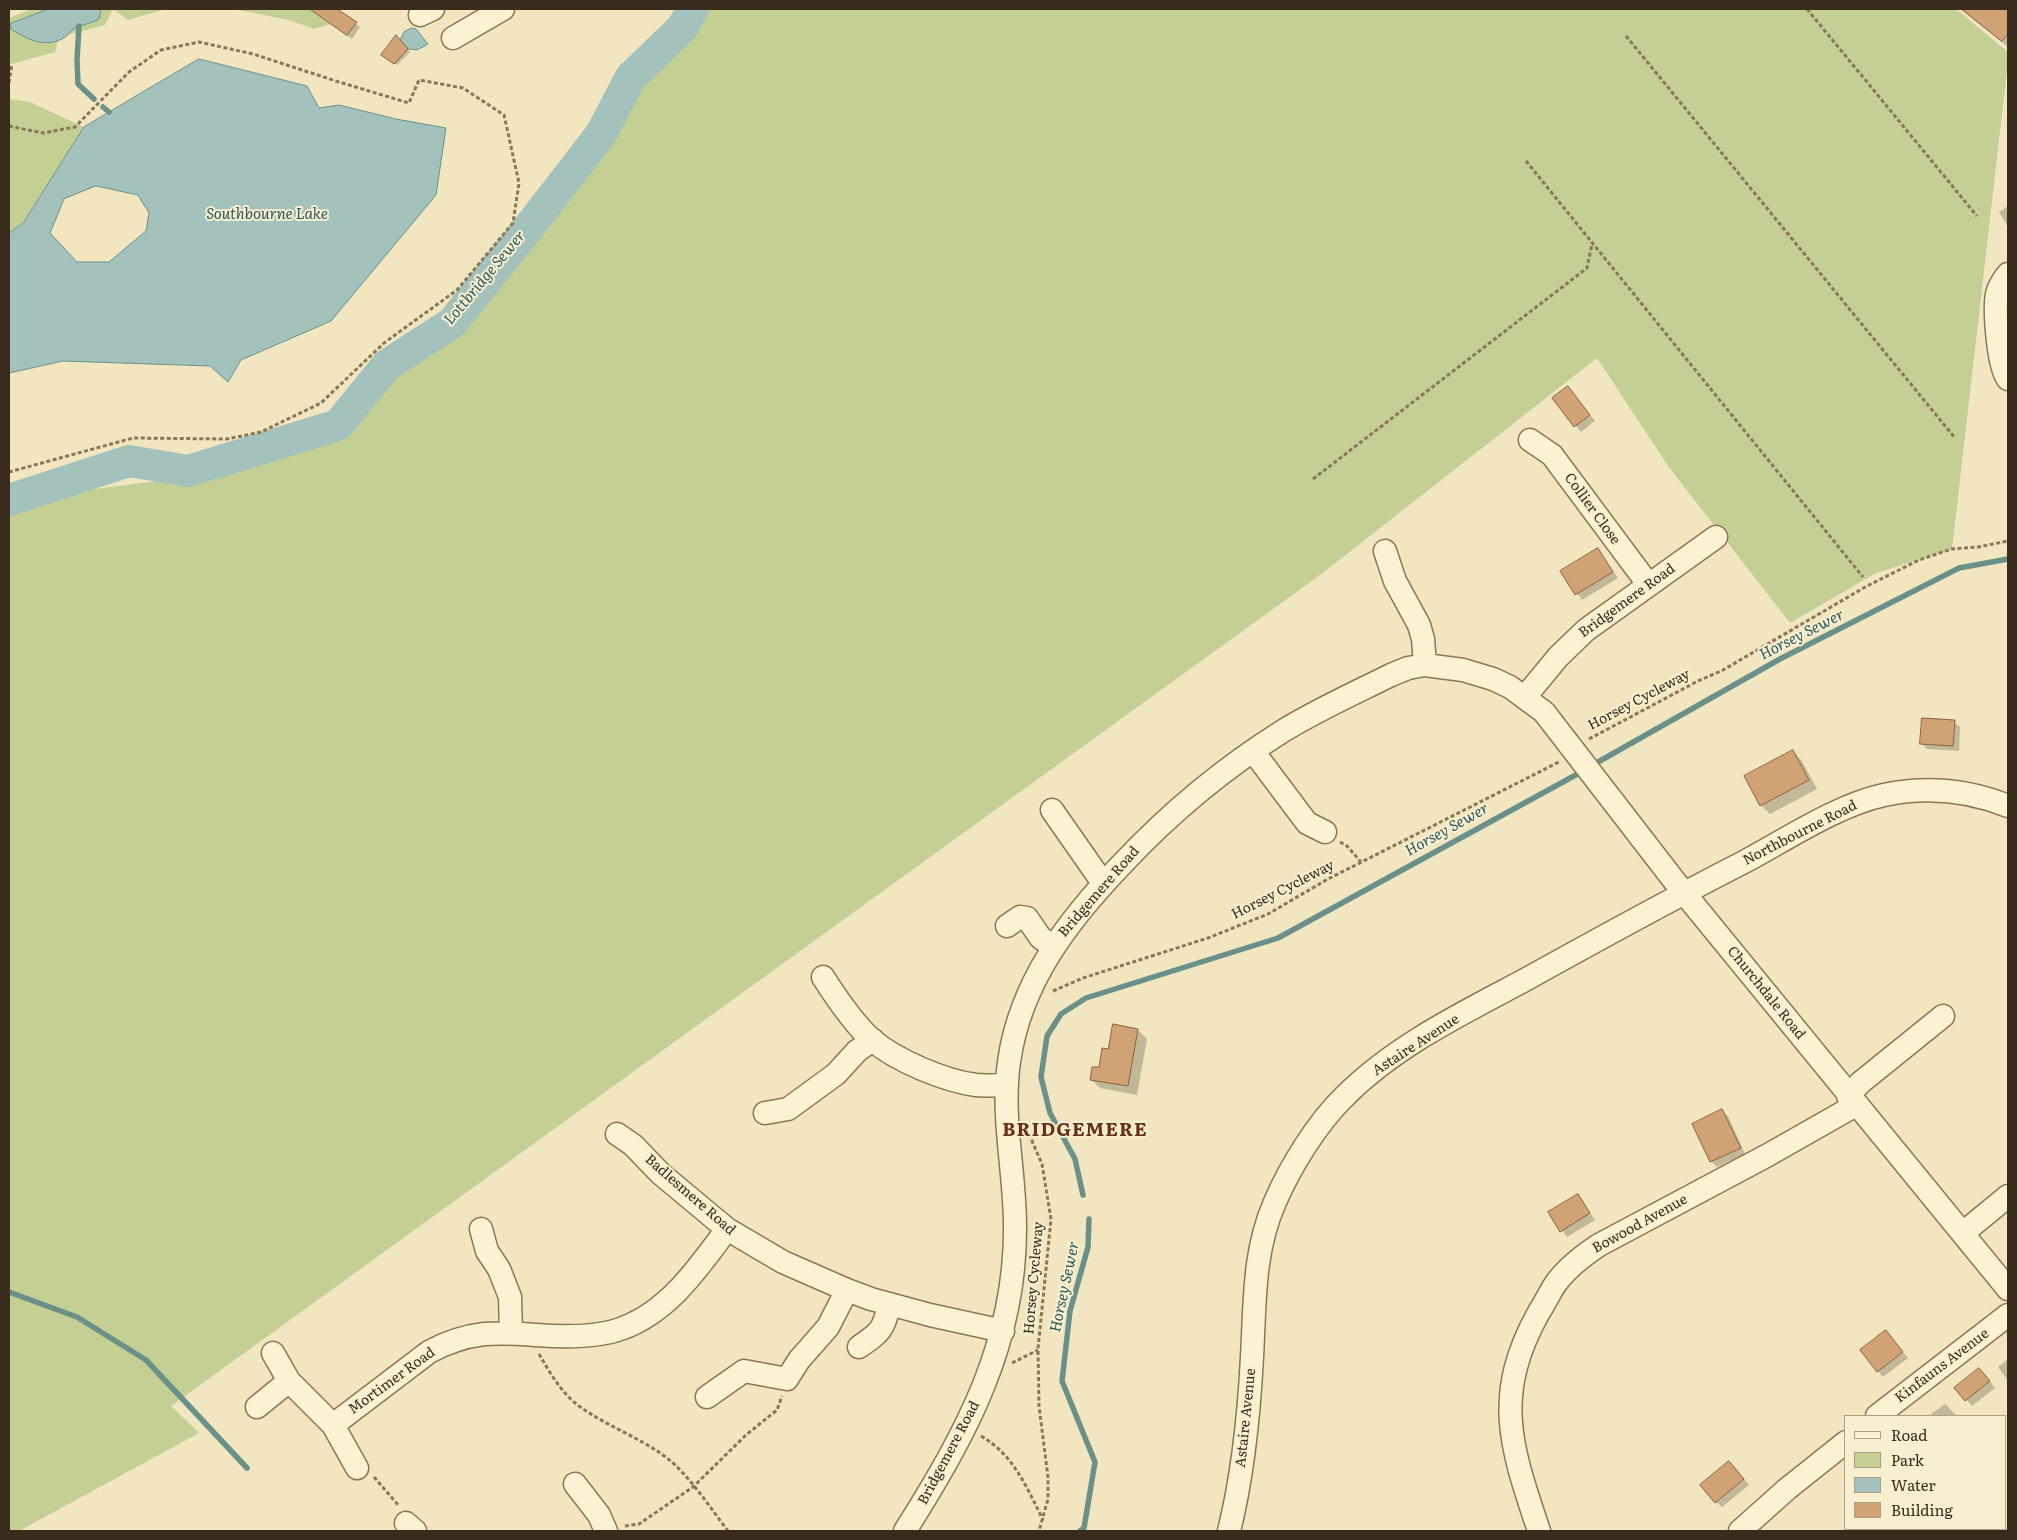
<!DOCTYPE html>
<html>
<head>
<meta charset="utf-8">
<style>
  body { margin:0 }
  #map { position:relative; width:2017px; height:1540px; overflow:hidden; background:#f1e6c0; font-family:Literata,serif }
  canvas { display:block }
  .frame { position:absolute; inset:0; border:10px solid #392c1c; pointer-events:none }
  .legend { position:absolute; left:1844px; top:1415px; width:162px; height:115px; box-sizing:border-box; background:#f8efd0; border:1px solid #aca188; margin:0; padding:6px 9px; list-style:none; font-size:15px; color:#392c1c }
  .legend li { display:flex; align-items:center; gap:10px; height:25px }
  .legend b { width:25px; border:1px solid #aca188 }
</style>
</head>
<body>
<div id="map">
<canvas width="2017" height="1540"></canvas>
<div class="frame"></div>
<ul class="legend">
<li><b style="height:6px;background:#fbf2d3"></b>Road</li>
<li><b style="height:14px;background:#c3cf93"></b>Park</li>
<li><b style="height:14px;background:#a3c2bc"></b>Water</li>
<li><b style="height:14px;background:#d1a273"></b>Building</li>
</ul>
</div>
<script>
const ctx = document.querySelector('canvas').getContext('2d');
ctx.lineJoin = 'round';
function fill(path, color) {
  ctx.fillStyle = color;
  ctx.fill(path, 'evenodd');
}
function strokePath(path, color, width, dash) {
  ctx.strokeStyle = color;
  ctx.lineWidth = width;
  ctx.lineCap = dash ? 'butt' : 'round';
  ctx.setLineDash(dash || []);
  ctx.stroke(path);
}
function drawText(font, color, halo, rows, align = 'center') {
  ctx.font = font + ' Literata,serif';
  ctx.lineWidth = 4;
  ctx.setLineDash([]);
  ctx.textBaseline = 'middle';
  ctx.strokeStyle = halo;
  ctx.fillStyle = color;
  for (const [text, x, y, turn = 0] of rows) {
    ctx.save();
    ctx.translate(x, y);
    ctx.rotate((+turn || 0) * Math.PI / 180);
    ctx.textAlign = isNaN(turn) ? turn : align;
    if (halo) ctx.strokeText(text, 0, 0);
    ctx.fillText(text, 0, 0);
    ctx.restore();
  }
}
fill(new Path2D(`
  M 32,9 L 166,9 L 128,20 L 113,9 L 105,25 L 59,37 L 55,52 L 12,64 L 9,63 L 9,18 Z
  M 233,9 L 341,9 L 330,24 L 314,29 L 289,20 Z
  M 693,9 L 1956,9 L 2008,52 L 2008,62 L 1952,549 L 1876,573 L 1790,623 L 1668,466 L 1597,358 L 1320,575 L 171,1406 L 199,1433 L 19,1531 L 9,1531 L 9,500 L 158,481 L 338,425 L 387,365 L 452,322 L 533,222 L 601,134 L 631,77 L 682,28 Z
  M 9,99 L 30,102 L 84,127 L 22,223 L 9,233 Z`), '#c3cf93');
const water = new Path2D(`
  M 49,9 L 101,9 L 99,19 C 92,23 85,24 77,27 C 71,30 68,36 62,39 C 44,48 26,39 11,29 L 10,24 Z
  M 412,28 L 416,29 L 428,44 L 417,50 L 408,49 L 400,40 L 404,32 Z
  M 199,59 L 307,86 L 319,108 L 339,105 L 396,119 L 446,128 L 436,195 L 331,321 L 241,360 L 228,382 L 210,366 L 63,361 L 9,373 L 9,233 L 23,223 L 84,127 ZM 96,186 L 138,195 L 149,213 L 146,231 L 109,262 L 77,262 L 50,233 L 64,199 Z`);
fill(water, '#a3c2bc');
strokePath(water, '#69918a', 1);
fill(new Path2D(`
  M 316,9 L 335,9 L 360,27 L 352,39 L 319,15 L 315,11 Z
  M 1960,9 L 2008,9 L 2008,47 Z
  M 396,37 L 410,52 L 397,65 L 385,58 Z
  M 2008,206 L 2008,227 L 1999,212 Z
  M 1568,388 L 1595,421 L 1581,432 L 1553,398 Z
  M 1598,550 L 1618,578 L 1582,600 L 1562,572 Z
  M 1954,722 L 1960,727 L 1959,751 L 1927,749 L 1921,743 Z
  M 1793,752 L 1802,761 L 1817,789 L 1770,814 L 1761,805 Z
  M 1138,1030 L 1147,1039 L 1137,1095 L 1100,1088 L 1091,1079 L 1100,1069 L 1109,1051 Z
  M 1722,1111 L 1728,1116 L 1745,1154 L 1717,1167 L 1711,1161 Z
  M 1578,1195 L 1595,1220 L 1567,1237 L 1550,1213 Z
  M 1886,1332 L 1908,1358 L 1883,1377 L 1878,1371 Z
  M 2008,1359 L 2008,1381 L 1998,1367 Z
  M 1985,1375 L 1995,1388 L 1972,1406 L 1956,1388 Z
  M 1945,1404 L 1957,1416 L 1929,1416 Z
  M 1735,1468 L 1749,1485 L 1722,1507 L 1716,1502 Z`), '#0003');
strokePath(new Path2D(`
  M 79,26 L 77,60 L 78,84 L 94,99
  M 103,107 L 109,112
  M 1591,766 L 1780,659 L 1959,568 L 2008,559
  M 1083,1195 L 1075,1159 L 1050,1113 L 1041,1077 L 1047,1036 L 1061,1014 L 1086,998 L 1278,938 L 1583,771
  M 9,1292 L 77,1317 L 146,1360 L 247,1468
  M 1080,1531 L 1084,1528 L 1095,1462 L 1062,1381 L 1070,1311 L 1088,1247 L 1089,1219`), '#69918a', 5.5);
strokePath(new Path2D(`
  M 9,500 L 129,461 L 188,471 L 338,425 L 387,365 L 452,323 L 533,222 L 601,134 L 631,77 L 682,28 L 693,9`), '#a3c2bc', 32);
const building = new Path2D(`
  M 310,9 L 337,9 L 357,22 L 347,35 Z
  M 1962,9 L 2008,9 L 2008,34 L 2002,41 Z
  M 396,35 L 408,49 L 394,64 L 381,55 Z
  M 1568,386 L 1590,415 L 1574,427 L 1552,398 Z
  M 1598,548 L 1613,572 L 1575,595 L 1560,571 Z
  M 1922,718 L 1955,720 L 1953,746 L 1920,744 Z
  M 1793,750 L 1809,780 L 1760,806 L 1744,776 Z
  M 1113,1024 L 1138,1029 L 1128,1086 L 1090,1080 L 1092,1067 L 1099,1067 L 1102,1048 L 1108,1049 Z
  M 1722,1109 L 1741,1148 L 1710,1162 L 1692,1124 Z
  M 1578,1194 L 1590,1213 L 1560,1232 L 1548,1212 Z
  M 1886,1330 L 1903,1352 L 1877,1372 L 1860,1350 Z
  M 1979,1368 L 1990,1381 L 1965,1401 L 1954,1388 Z
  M 1729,1461 L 1744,1479 L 1715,1503 L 1700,1485 Z`);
fill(building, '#d1a273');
strokePath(building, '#8b613b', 1);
const minor = new Path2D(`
  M 420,15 L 433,9
  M 453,38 L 503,9
  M 2008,274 C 2003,280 1999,286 1997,294 C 1994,310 1998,367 2008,379
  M 1530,440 L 1552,455 L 1648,584
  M 1385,551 L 1395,581 L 1419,625 L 1423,639 L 1425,665
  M 1525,697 L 1558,657 L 1586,630 L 1716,537
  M 1253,751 L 1307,823 L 1325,832
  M 1052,810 L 1103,883
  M 1007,926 L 1020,917 L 1027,918 L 1040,937 L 1053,947
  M 823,977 C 837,999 853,1023 872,1040 C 897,1061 945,1081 976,1085 C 986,1086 997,1085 1007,1085
  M 1848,1096 L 1860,1083 L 1943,1016
  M 765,1113 L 788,1109 L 836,1074 L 857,1051 L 873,1040
  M 617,1134 L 633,1145 L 661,1174 L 727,1229 L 783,1262 L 847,1290 L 871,1299 L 930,1315 L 1003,1331
  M 481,1229 L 487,1251 L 499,1269 L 510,1297 L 511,1332
  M 1963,1233 L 2008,1196
  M 859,1347 C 882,1331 882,1331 890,1304
  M 273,1353 L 289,1381 L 333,1425 L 357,1468
  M 707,1397 L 744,1371 L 787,1379 L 799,1360 L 828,1327 L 847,1290
  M 257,1407 L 289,1381
  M 1877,1416 L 2008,1315
  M 333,1425 L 429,1352 C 468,1331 493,1332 536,1335 C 562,1337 598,1338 623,1328 C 669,1311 699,1267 727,1229
  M 575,1484 L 599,1515 L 606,1531
  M 406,1523 L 415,1531
  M 905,1531 C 966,1434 1016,1344 1015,1226 C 1015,1171 1001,1117 1009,1062 C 1020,982 1069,919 1123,863 C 1171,812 1224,768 1283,731 C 1317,710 1355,693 1391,675 L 1408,668 L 1425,665 L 1463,670 L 1493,679 L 1510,687 L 1544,712 L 1676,883 L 2008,1289
  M 1229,1531 C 1243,1475 1249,1415 1252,1357 C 1255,1304 1253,1251 1275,1202 C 1290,1167 1317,1123 1345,1096 C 1395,1046 1461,1014 1523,981 C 1595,941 1668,901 1742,863 C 1784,841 1837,805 1884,795 C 1927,786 1968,790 2008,806
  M 1539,1531 C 1511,1447 1492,1396 1539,1312 C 1545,1303 1550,1292 1556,1283 C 1567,1268 1584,1255 1599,1245 L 1768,1155 L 1856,1105
  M 1740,1531 L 1787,1489 L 1846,1442`);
strokePath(minor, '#8b7656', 25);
strokePath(new Path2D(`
  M 1807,9 L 1977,216
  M 1626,36 L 1955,438
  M 9,83 L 12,64
  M 9,126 L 43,133 L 75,127 L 129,72 L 161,50 L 199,42 L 253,54 L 339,82 L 409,103 L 419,80 L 463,88 L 504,115 L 519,183 L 513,223 L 457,290 L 384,343 L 321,403 L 261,432 L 227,439 L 133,438 L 9,472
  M 1526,161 L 1863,577
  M 1313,479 L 1587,268 L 1592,244
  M 1589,739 L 1698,681 L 1723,670 L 1867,586 L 1919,560 L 1952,549 L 1978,547 L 2008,541
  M 1340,842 L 1347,846 L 1361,862
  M 1053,991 L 1083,978 L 1208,938 L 1268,914 L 1328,879 L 1559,762
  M 1029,1134 L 1042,1164 L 1051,1219 L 1038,1349 L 1039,1406 L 1048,1477 L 1048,1499 L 1039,1531
  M 539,1354 C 549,1371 559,1389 575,1403 C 603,1425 638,1436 667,1458 C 688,1474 712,1510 728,1531
  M 1012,1363 L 1038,1350
  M 981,1436 C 1014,1455 1027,1488 1043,1520
  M 374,1477 L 399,1506
  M 625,1526 L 639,1524 L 693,1487 L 746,1435 L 777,1410 L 782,1396`), '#8b7656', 3, [4, 2.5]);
strokePath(minor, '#fbf2d3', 22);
drawText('14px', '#392c1c', '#f8efd0', [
  ["Collier Close",1592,509,54],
  ["Bridgemere Road",1627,601,-36],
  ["Horsey Cycleway",1639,700,-28],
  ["Northbourne Road",1800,833,-27],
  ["Horsey Cycleway",1283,890,-27],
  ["Bridgemere Road",1099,892,-49],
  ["Churchdale Road",1766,993,51],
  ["Astaire Avenue",1416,1045,-33],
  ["Badlesmere Road",690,1195,41],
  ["Bowood Avenue",1640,1224,-29],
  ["Horsey Cycleway",1034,1278,-85],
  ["Kinfauns Avenue",1942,1366,-37],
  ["Mortimer Road",392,1381,-36],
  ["Astaire Avenue",1246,1418,-84],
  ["Bridgemere Road",949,1453,-62]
]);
drawText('italic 15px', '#2a595a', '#f8efd0', [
  ["Southbourne Lake",267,215],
  ["Lottbridge Sewer",485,278,-50],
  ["Horsey Sewer",1802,635,-27],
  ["Horsey Sewer",1447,830,-29],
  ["Horsey Sewer",1065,1287,-78]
]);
ctx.letterSpacing = '1px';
drawText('bold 19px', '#693018', '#f8efd0', [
  ["BRIDGEMERE",1075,1130]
]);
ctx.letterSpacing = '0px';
</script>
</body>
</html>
